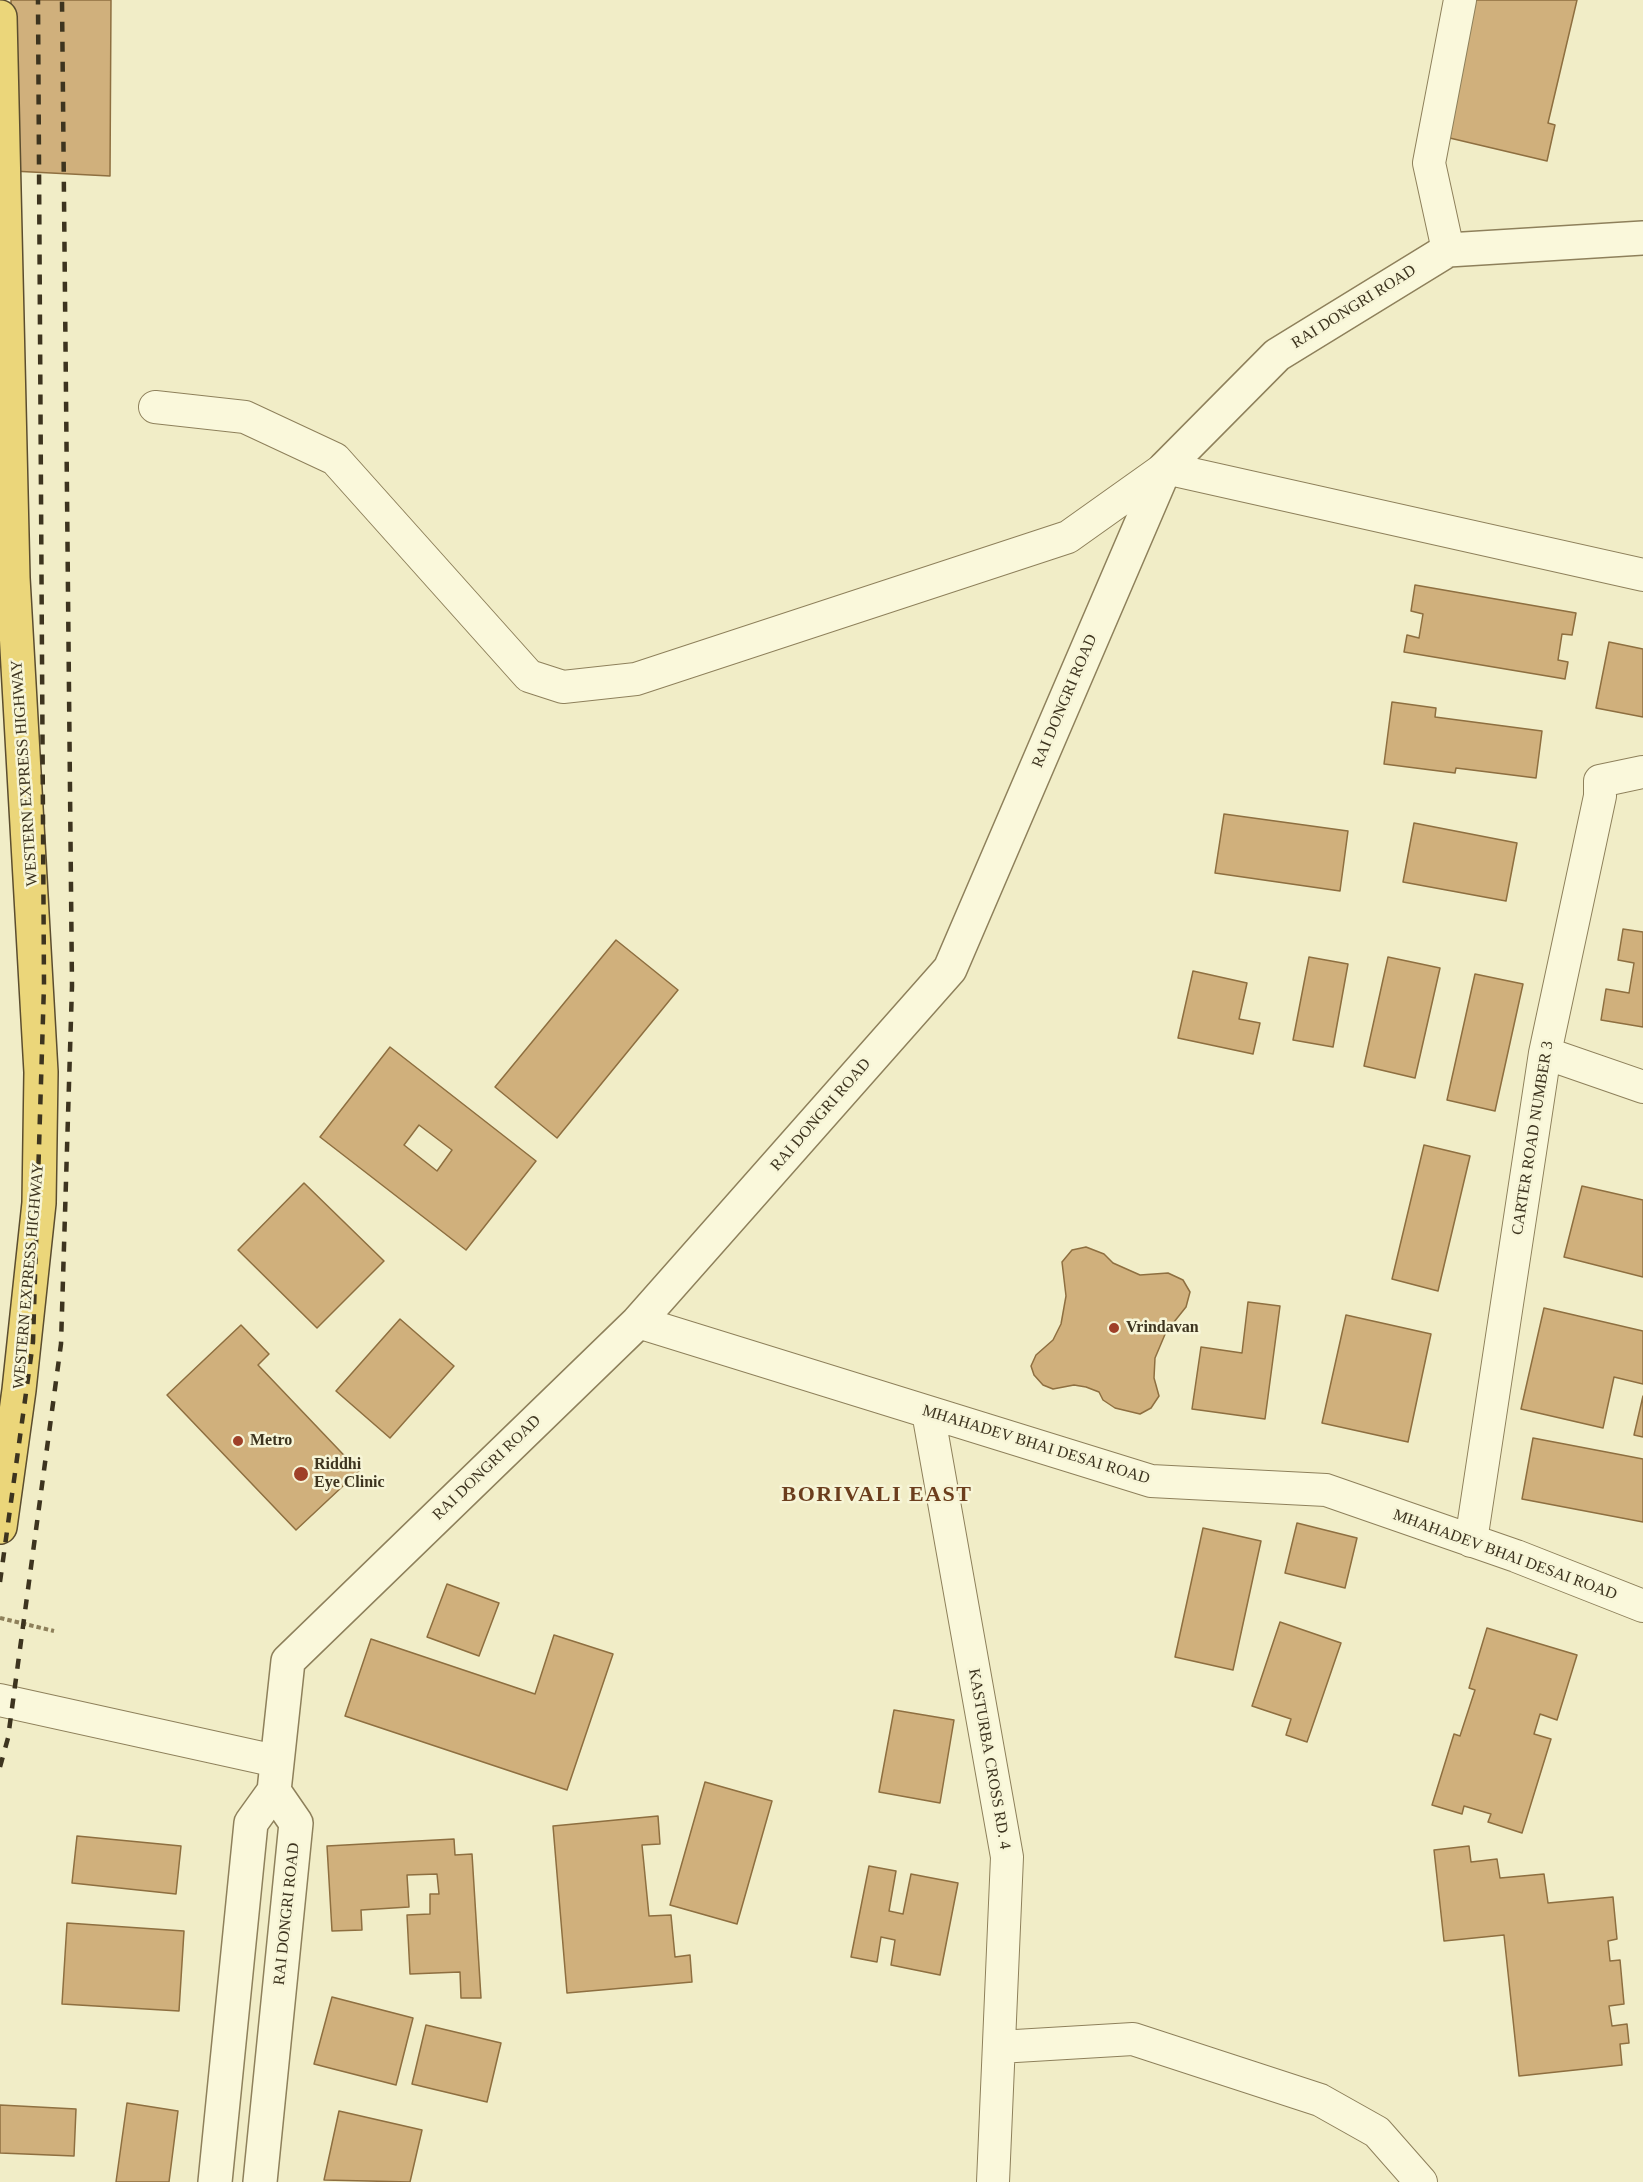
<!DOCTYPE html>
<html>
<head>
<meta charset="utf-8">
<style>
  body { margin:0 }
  canvas { display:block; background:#f1edc7 }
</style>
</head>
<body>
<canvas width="1643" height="2182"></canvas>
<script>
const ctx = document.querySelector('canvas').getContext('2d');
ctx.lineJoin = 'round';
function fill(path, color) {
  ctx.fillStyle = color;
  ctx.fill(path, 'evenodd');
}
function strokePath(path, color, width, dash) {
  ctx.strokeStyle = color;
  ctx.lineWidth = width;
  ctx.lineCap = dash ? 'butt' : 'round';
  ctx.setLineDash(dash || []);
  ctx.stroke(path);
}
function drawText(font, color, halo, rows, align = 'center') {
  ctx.font = font + ' "Times New Roman",serif';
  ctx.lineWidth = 5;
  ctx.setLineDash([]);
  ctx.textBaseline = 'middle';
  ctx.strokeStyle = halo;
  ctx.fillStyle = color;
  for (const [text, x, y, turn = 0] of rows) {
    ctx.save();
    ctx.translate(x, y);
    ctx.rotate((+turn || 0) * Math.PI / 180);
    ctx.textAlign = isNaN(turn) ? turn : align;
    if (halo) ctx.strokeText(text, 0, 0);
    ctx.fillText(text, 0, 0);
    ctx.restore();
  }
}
const building = new Path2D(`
  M 11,0 L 111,0 L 110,176 L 12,171 Z
  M 1469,0 L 1577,0 L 1548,123 L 1555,125 L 1547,161 L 1437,135 Z
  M 1415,585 L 1576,613 L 1572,635 L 1562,634 L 1558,660 L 1568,662 L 1565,679 L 1404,652 L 1407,635 L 1419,638 L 1423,614 L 1411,611 Z
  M 1609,642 L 1643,649 L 1643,717 L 1596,708 Z
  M 1392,702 L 1436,708 L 1435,717 L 1542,731 L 1536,778 L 1456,768 L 1455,773 L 1384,764 Z
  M 1224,814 L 1348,831 L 1340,891 L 1215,873 Z
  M 1414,823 L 1517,843 L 1506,901 L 1403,882 Z
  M 1623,929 L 1643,932 L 1643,1027 L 1601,1020 L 1606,989 L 1629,993 L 1634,963 L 1618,960 Z
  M 616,940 L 678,990 L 557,1138 L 495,1087 Z
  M 1309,957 L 1348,964 L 1333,1047 L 1293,1040 Z
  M 1388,957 L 1440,968 L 1415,1078 L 1364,1066 Z
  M 1193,971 L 1247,983 L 1239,1019 L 1260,1023 L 1253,1054 L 1178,1038 Z
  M 1475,974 L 1523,984 L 1495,1111 L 1447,1100 Z
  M 390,1047 L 536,1161 L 466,1250 L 320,1137 ZM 419,1125 L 452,1150 L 437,1171 L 404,1145 Z
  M 1424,1145 L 1470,1156 L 1438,1291 L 1392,1279 Z
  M 304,1183 L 384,1261 L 317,1328 L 238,1250 Z
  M 1582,1186 L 1643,1200 L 1643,1277 L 1564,1257 Z
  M 1086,1247 L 1104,1254 L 1113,1263 L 1140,1275 L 1168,1273 L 1183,1280 L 1190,1292 L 1186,1307 L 1166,1332 L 1155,1358 L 1154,1378 L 1159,1396 L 1151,1408 L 1140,1414 L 1115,1408 L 1103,1400 L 1099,1392 L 1086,1387 L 1074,1385 L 1053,1389 L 1043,1385 L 1034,1375 L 1031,1366 L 1036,1355 L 1053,1340 L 1061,1324 L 1066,1296 L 1062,1262 L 1072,1250 Z
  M 1248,1302 L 1280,1306 L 1265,1419 L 1192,1409 L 1201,1347 L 1242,1353 Z
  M 1544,1308 L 1643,1331 L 1643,1384 L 1614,1377 L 1603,1428 L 1521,1409 Z
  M 1346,1315 L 1431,1334 L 1408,1442 L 1322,1423 Z
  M 400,1319 L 454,1366 L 390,1438 L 336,1391 Z
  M 241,1325 L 269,1354 L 258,1365 L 359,1471 L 296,1530 L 167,1395 Z
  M 1643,1396 L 1643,1437 L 1634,1435 Z
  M 1533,1438 L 1643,1459 L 1643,1522 L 1522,1499 Z
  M 1297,1523 L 1357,1538 L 1345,1588 L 1285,1573 Z
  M 1203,1528 L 1261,1541 L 1233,1670 L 1175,1657 Z
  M 447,1584 L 499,1603 L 479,1656 L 427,1637 Z
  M 1280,1622 L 1341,1643 L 1307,1742 L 1286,1735 L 1291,1719 L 1252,1706 Z
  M 1487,1628 L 1577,1655 L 1557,1720 L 1540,1714 L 1534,1734 L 1551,1739 L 1522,1833 L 1488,1822 L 1491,1814 L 1464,1806 L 1462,1814 L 1432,1805 L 1454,1734 L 1460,1736 L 1475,1690 L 1469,1688 Z
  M 554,1635 L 613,1654 L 567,1790 L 345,1716 L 371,1639 L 535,1694 Z
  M 894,1710 L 954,1720 L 940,1803 L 879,1792 Z
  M 705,1782 L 772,1801 L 737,1924 L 670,1905 Z
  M 658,1816 L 660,1844 L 642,1845 L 649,1916 L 671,1915 L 675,1957 L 690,1955 L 692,1982 L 567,1993 L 553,1826 Z
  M 77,1836 L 181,1846 L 176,1894 L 72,1883 Z
  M 454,1839 L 455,1855 L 472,1854 L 481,1998 L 461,1998 L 460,1972 L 410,1974 L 407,1915 L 430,1914 L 430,1894 L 439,1894 L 437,1874 L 407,1875 L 409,1907 L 361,1910 L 362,1930 L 332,1931 L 327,1846 Z
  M 1469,1846 L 1471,1862 L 1497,1859 L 1500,1878 L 1544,1874 L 1548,1903 L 1613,1897 L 1617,1939 L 1608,1941 L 1610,1961 L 1620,1960 L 1624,2004 L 1609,2006 L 1612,2026 L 1627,2024 L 1629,2043 L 1620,2044 L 1622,2065 L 1519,2076 L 1504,1935 L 1444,1941 L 1434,1850 Z
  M 869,1866 L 896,1871 L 889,1911 L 903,1914 L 911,1874 L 958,1883 L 940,1975 L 891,1965 L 895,1940 L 881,1937 L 877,1962 L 851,1957 Z
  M 67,1923 L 184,1931 L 179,2011 L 62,2004 Z
  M 332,1997 L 413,2018 L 396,2085 L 314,2064 Z
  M 426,2025 L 501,2043 L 487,2102 L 412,2084 Z
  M 127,2103 L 178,2111 L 169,2182 L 116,2182 Z
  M 0,2105 L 76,2109 L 74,2156 L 0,2153 Z
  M 339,2111 L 422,2130 L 410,2182 L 324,2180 Z`);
fill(building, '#d0b07c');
strokePath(building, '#8e6f40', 1.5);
const minor = new Path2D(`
  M 1448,250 L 1429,163 L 1460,0
  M 155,407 L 245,417 L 335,459 L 529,676 L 563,687 L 636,679 L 1068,537 L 1165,468 L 1643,575
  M 1545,1053 L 1643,1087
  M 638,1322 L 1151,1481 L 1326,1490 L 1516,1556 L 1643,1606
  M 928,1412 L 1007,1857 L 993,2182
  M 1471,1541 L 1545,1053 L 1600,796 L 1600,781 L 1643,772
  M 0,1700 L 276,1761
  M 999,2047 L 1133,2039 L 1320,2100 L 1377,2132 L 1421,2182`);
const tertiary = new Path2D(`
  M 215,2182 L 251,1823 L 274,1791
  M 260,2182 L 296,1823 L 274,1791 L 288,1661 L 638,1322 L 950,969 L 1165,468 L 1277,355 L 1448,250 L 1643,238`);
const trunk = new Path2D(`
  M 0,17 L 13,578 L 41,1072 L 39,1203 L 19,1390 L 0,1527`);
strokePath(minor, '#8e805b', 34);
strokePath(tertiary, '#8e805b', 36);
strokePath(trunk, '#5b4d2f', 36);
strokePath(new Path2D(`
  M 0,1618 L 54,1631`), '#8e805b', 4, [4.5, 3]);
strokePath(minor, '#faf8db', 32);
strokePath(tertiary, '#faf8db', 33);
strokePath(trunk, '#ebd67a', 33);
strokePath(new Path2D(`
  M 0,1582 L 33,1342 L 44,985 L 38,0
  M 0,1767 L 8,1738 L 61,1344 L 72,986 L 62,0`), '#3d341f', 4.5, [10, 10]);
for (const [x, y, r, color] of [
  [1114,1328,6,"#9f4028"],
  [238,1441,6,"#9f4028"],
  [301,1474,8,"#9f4028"]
]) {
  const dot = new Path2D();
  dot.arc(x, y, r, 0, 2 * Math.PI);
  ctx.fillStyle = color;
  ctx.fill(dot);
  strokePath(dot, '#f7f5d7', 2);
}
drawText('16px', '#3d341f', '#f7f5d7', [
  ["RAI DONGRI ROAD",1354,307,-32],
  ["RAI DONGRI ROAD",1065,701,-67],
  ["WESTERN EXPRESS HIGHWAY",25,773,-94],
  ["RAI DONGRI ROAD",821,1115,-49],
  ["CARTER ROAD NUMBER 3",1533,1138,-81],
  ["WESTERN EXPRESS HIGHWAY",29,1276,-85],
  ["MHAHADEV BHAI DESAI ROAD",1036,1445,17],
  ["RAI DONGRI ROAD",487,1468,-44],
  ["MHAHADEV BHAI DESAI ROAD",1505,1555,20],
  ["KASTURBA CROSS RD. 4",989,1759,80],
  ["RAI DONGRI ROAD",287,1914,-84]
]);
drawText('bold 16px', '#3d341f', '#f7f5d7', [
  ["Vrindavan",1126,1328],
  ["Metro",250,1441],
  ["Riddhi",314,1465],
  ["Eye Clinic",314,1483]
], 'left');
ctx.letterSpacing = '1.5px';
drawText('bold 22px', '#6c3e1d', '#f7f5d7', [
  ["BORIVALI EAST",877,1495]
]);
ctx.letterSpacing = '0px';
</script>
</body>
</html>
